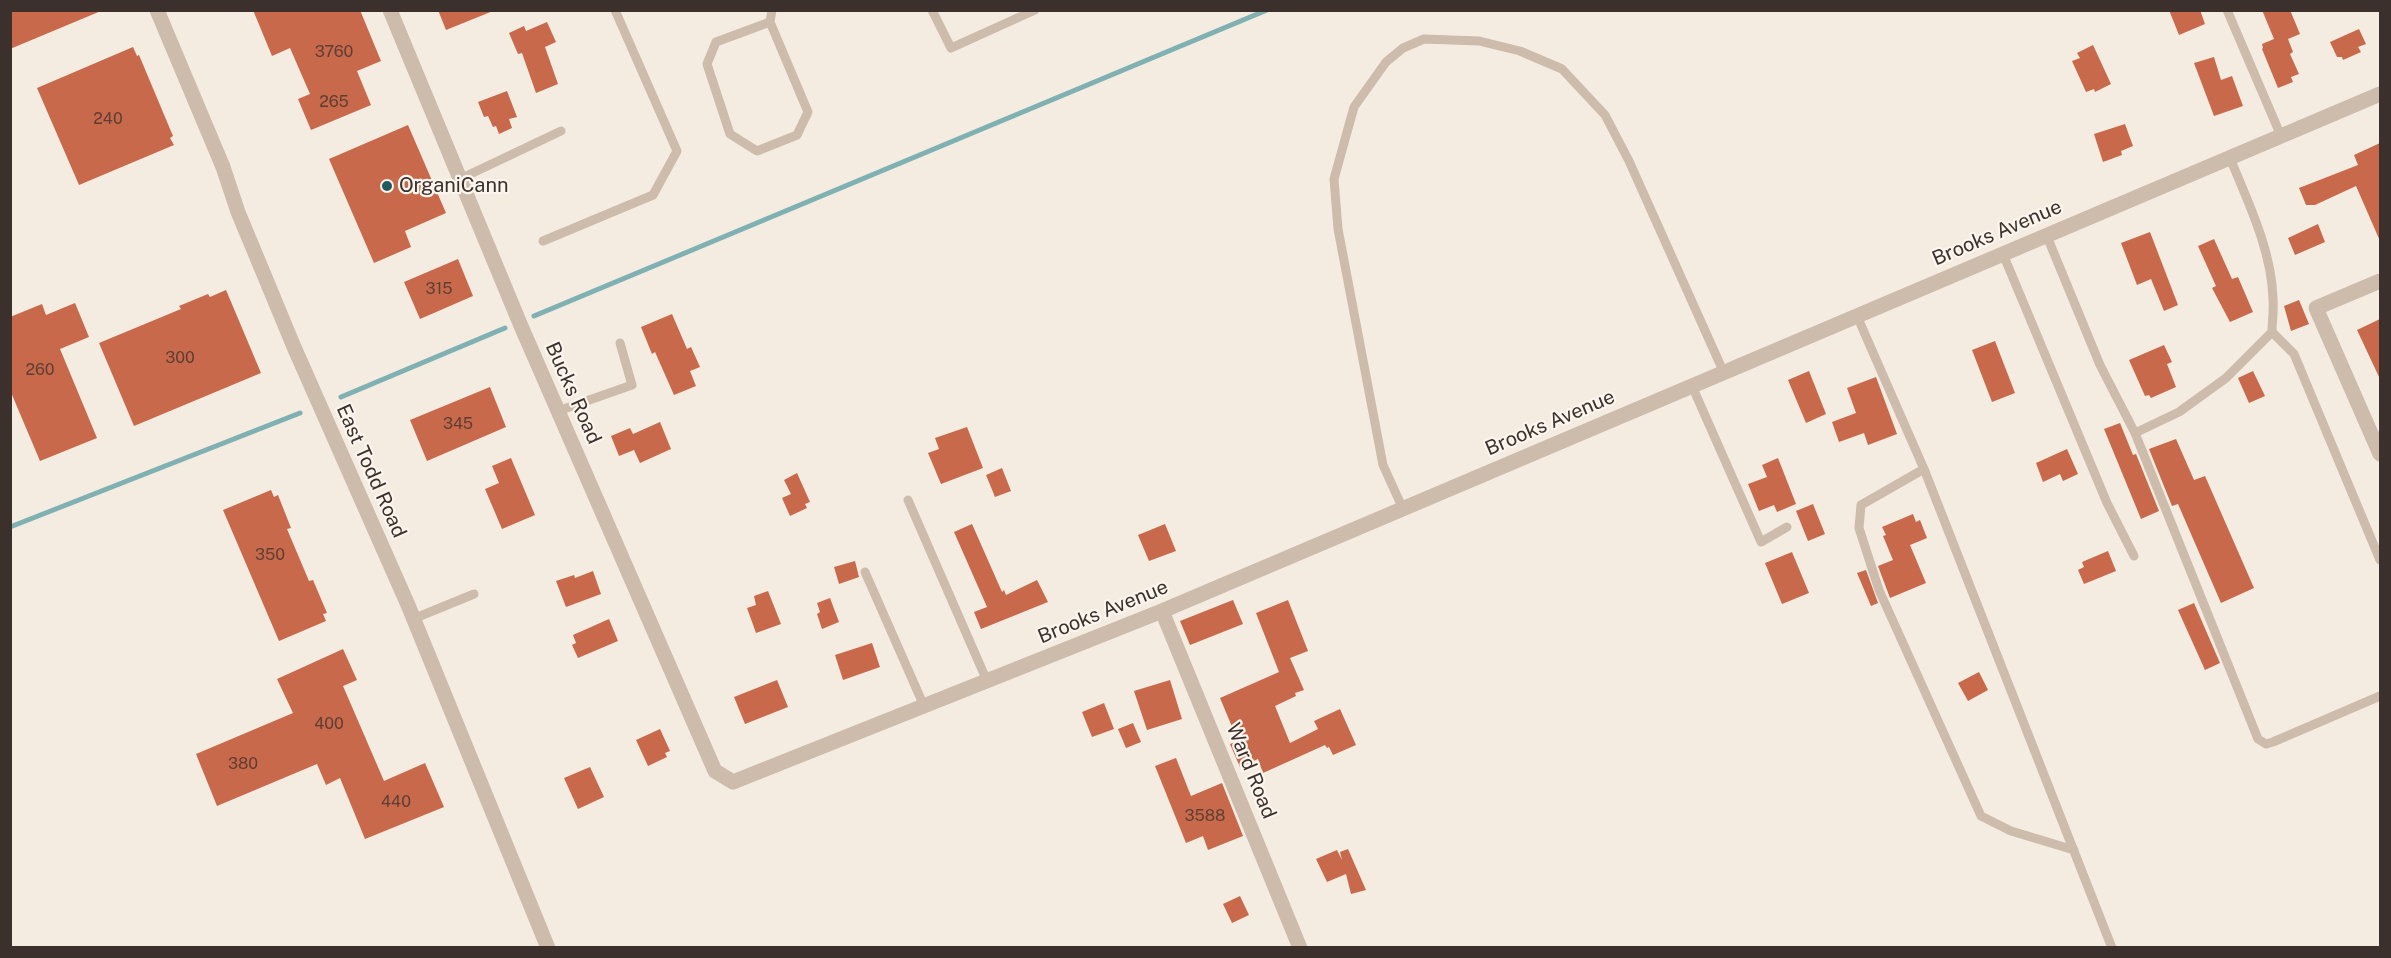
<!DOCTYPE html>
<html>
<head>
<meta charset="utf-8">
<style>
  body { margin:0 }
  #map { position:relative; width:2391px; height:958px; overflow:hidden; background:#f4ebe1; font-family:"Public Sans",sans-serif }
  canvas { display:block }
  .frame { position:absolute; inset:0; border:12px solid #3b302b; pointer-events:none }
</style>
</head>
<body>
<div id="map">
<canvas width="2391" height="958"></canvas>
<div class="frame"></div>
</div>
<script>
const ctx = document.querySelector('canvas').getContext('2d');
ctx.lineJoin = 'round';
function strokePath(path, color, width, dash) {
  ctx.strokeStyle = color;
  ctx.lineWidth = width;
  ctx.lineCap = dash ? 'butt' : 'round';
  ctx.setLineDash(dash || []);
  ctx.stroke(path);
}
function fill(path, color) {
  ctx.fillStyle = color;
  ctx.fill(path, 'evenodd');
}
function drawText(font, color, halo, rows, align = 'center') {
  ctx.font = font + ' "Public Sans",sans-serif';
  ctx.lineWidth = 4.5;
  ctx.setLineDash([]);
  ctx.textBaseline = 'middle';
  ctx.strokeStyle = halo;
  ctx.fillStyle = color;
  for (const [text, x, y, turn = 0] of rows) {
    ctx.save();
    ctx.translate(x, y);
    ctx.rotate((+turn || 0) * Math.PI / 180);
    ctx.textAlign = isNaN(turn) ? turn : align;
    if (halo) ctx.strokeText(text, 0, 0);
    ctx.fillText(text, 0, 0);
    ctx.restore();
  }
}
strokePath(new Path2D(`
  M 534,316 L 1267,10
  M 341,397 L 505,328
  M 10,527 L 300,413`), '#7fb0b2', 5);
fill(new Path2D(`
  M 10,10 L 101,10 L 101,11 L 10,49 Z
  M 253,10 L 360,10 L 381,61 L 357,71 L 371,105 L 311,130 L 298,99 L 310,94 L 290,48 L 272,56 Z
  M 438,10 L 493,10 L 493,11 L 446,30 Z
  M 2169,10 L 2200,10 L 2205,24 L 2179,35 Z
  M 2262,10 L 2290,10 L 2300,34 L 2288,39 L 2293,52 L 2290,54 L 2299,74 L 2291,77 L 2293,82 L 2278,88 L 2262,49 L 2263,48 L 2262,44 L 2274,39 Z
  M 547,22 L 556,42 L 545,47 L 558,84 L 536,93 L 522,53 L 518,54 L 509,33 L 524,26 L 526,31 Z
  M 2359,29 L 2366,44 L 2358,47 L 2361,52 L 2343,60 L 2342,57 L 2337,57 L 2330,42 Z
  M 2093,45 L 2111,84 L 2095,92 L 2094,89 L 2086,92 L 2072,61 L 2080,58 L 2077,53 Z
  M 133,47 L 137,56 L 139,55 L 173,136 L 170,138 L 174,145 L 79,185 L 37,88 Z
  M 2214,57 L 2221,80 L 2232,76 L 2243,106 L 2214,116 L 2194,63 Z
  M 507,91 L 517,117 L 509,119 L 512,128 L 499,134 L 496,126 L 493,127 L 488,116 L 484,117 L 478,102 Z
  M 2125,124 L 2133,146 L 2121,151 L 2122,155 L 2103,162 L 2094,134 Z
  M 408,125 L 446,213 L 405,231 L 411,247 L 374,263 L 329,159 Z
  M 2380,143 L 2380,241 L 2356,186 L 2315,205 L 2306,205 L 2299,188 L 2358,165 L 2354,155 Z
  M 2318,224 L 2325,242 L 2295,255 L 2288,238 Z
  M 2150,232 L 2178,305 L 2164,311 L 2151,279 L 2137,285 L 2121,243 Z
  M 2214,239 L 2232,279 L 2238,277 L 2253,312 L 2230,322 L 2212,288 L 2216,286 L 2198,246 Z
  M 458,259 L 473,296 L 420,319 L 404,282 Z
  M 226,290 L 261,373 L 134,426 L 99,343 L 181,309 L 179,306 L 208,294 L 210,297 Z
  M 2299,300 L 2309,324 L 2291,331 L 2284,306 Z
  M 75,303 L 89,337 L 60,349 L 97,438 L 40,461 L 10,390 L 10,317 L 42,304 L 46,315 Z
  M 672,314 L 687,349 L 691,347 L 700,367 L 690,371 L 696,386 L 674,395 L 655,352 L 652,354 L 641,327 Z
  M 2380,319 L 2380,379 L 2357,330 Z
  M 1995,341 L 2015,393 L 1992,402 L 1972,350 Z
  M 2164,345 L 2172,362 L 2167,364 L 2176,387 L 2151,398 L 2149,395 L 2145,396 L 2129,360 Z
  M 1809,371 L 1826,414 L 1806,423 L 1788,380 Z
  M 2253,371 L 2265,396 L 2249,403 L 2238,378 Z
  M 1876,377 L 1897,434 L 1868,445 L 1864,433 L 1839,442 L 1832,422 L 1856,413 L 1847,388 Z
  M 490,387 L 506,427 L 427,461 L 410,420 Z
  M 660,422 L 671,449 L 640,463 L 634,450 L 619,456 L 611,436 L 630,428 L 633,434 Z
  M 2120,423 L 2133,455 L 2136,454 L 2159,511 L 2141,519 L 2104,429 Z
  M 967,427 L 983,468 L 941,484 L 928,453 L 939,449 L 935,438 Z
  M 2176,439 L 2194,480 L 2205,476 L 2254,588 L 2221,603 L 2178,504 L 2172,506 L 2149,449 Z
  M 2067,449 L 2078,474 L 2063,481 L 2060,474 L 2043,482 L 2036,463 Z
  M 511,458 L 535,515 L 502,529 L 485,489 L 499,483 L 492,466 Z
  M 1778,458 L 1796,504 L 1777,512 L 1774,505 L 1759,511 L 1748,484 L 1767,477 L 1762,465 Z
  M 1002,468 L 1011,491 L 995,497 L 986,475 Z
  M 797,473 L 810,502 L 805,504 L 807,508 L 790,516 L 782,498 L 791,494 L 784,480 Z
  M 271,490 L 274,497 L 278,495 L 291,528 L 287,529 L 309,581 L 313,580 L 327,613 L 323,614 L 326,621 L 279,641 L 223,510 Z
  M 1813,504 L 1825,534 L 1808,541 L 1796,511 Z
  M 1913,514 L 1916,522 L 1920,520 L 1927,538 L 1910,545 L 1926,583 L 1890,598 L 1878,566 L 1893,560 L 1883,536 L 1886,535 L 1882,527 Z
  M 972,524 L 1002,592 L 1004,590 L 1006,595 L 1037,580 L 1048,602 L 981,629 L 974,612 L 987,607 L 954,532 Z
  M 1165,524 L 1176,551 L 1149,561 L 1138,535 Z
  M 2108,551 L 2116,571 L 2084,584 L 2078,570 L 2084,567 L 2082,562 Z
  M 1792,552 L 1809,593 L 1782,604 L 1765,563 Z
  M 855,561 L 859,577 L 839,584 L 834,567 Z
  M 1866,570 L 1878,603 L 1871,606 L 1857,573 Z
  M 593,571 L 601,594 L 566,607 L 556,581 L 574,575 L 575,578 Z
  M 768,591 L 781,624 L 756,633 L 747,608 L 756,605 L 754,596 Z
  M 830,598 L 839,622 L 822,629 L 817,614 L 820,612 L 817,603 Z
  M 1233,600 L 1243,624 L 1190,645 L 1180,621 Z
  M 1288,600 L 1308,651 L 1290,658 L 1304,690 L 1295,693 L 1296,696 L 1275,706 L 1290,743 L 1318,729 L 1314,721 L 1340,709 L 1356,745 L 1333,755 L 1329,747 L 1327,748 L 1325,745 L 1263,773 L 1258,759 L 1240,767 L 1230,744 L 1238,741 L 1220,698 L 1279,672 L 1256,613 Z
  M 2194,603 L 2220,663 L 2205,670 L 2178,610 Z
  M 609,619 L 618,641 L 578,658 L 572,645 L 576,643 L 573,635 Z
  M 872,643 L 880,667 L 843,680 L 835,655 Z
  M 343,649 L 357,680 L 343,686 L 384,781 L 425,763 L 444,807 L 365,839 L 340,778 L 326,785 L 317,764 L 217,806 L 196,754 L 293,713 L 277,679 Z
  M 1979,672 L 1988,690 L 1968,701 L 1958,683 Z
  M 777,680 L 788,707 L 745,724 L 734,697 Z
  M 1170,680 L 1182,719 L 1147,730 L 1134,691 Z
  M 1104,703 L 1114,729 L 1092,737 L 1082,712 Z
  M 1133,723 L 1141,742 L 1126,748 L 1118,729 Z
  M 660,729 L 670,751 L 665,753 L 667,757 L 648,766 L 636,740 Z
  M 1176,758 L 1191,796 L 1222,783 L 1243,836 L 1208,850 L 1203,836 L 1186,843 L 1155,766 Z
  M 590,767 L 604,797 L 578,809 L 564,778 Z
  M 1348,849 L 1366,890 L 1351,894 L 1346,874 L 1327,882 L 1316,859 L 1337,850 L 1342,860 L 1340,852 Z
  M 1240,896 L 1249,915 L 1232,923 L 1223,904 Z`), '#c8694b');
strokePath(new Path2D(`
  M 932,10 L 951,48 L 1035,10
  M 2227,10 L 2281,136
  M 770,22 L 716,42 L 707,64 L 730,134 L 757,151 L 797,135 L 808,112 L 770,22 L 772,10
  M 2230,158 C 2248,202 2272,251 2273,299 C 2274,310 2272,321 2272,332
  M 460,179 L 561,131
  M 2046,234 L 2100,365 L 2135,433 L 2258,739 L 2266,744 L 2273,742 L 2380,696
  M 543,241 L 653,195 L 677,151 L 615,10
  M 2003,254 L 2107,503 L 2134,556
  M 1857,316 L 1924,469 L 2112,948
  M 1692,386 L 1761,542 L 1787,527
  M 558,411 L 632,385 L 620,343
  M 2135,433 L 2179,412 L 2226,378 L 2272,332 L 2294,354 L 2380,560
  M 1924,469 L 1861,505 L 1859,528 L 1879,590 L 1981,816 L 2011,831 L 2074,850
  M 908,500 L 987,681
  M 1403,509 L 1383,465 L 1338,229 L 1334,179 L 1354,107 L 1386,62 L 1403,48 L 1424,39 L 1479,41 L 1520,51 L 1562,69 L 1605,115 L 1629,161 L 1724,373
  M 865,572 L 924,706
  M 413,619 L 474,594`), '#cdbbac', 9);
strokePath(new Path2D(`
  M 157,10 L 223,167 L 238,212 L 294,347 L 408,605 L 548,948
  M 390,10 L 521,326 L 715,771 L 733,782 L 1162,611 L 2380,94
  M 2380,281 L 2316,308 L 2380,454
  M 1162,611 L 1300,948`), '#cdbbac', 15);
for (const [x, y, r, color] of [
  [387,186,6,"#1f5a5e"]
]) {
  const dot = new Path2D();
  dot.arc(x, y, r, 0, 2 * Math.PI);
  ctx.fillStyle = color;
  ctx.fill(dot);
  strokePath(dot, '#fbf5ee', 2);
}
drawText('16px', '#5e3e33', null, [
  ["3760",334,52],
  ["265",334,102],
  ["240",108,119],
  ["315",439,289],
  ["300",180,358],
  ["260",40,370],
  ["345",458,424],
  ["350",270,555],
  ["400",329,724],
  ["380",243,764],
  ["440",396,802],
  ["3588",1205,816]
]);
drawText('20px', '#3b302b', '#fbf5ee', [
  ["OrganiCann",399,186]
], 'left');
drawText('20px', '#3b302b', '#fbf5ee', [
  ["Brooks Avenue",1997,233,-23],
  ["Bucks Road",573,393,66],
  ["Brooks Avenue",1550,423,-23],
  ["East Todd Road",371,471,66],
  ["Brooks Avenue",1103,612,-22],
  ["Ward Road",1251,771,68]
]);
</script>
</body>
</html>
